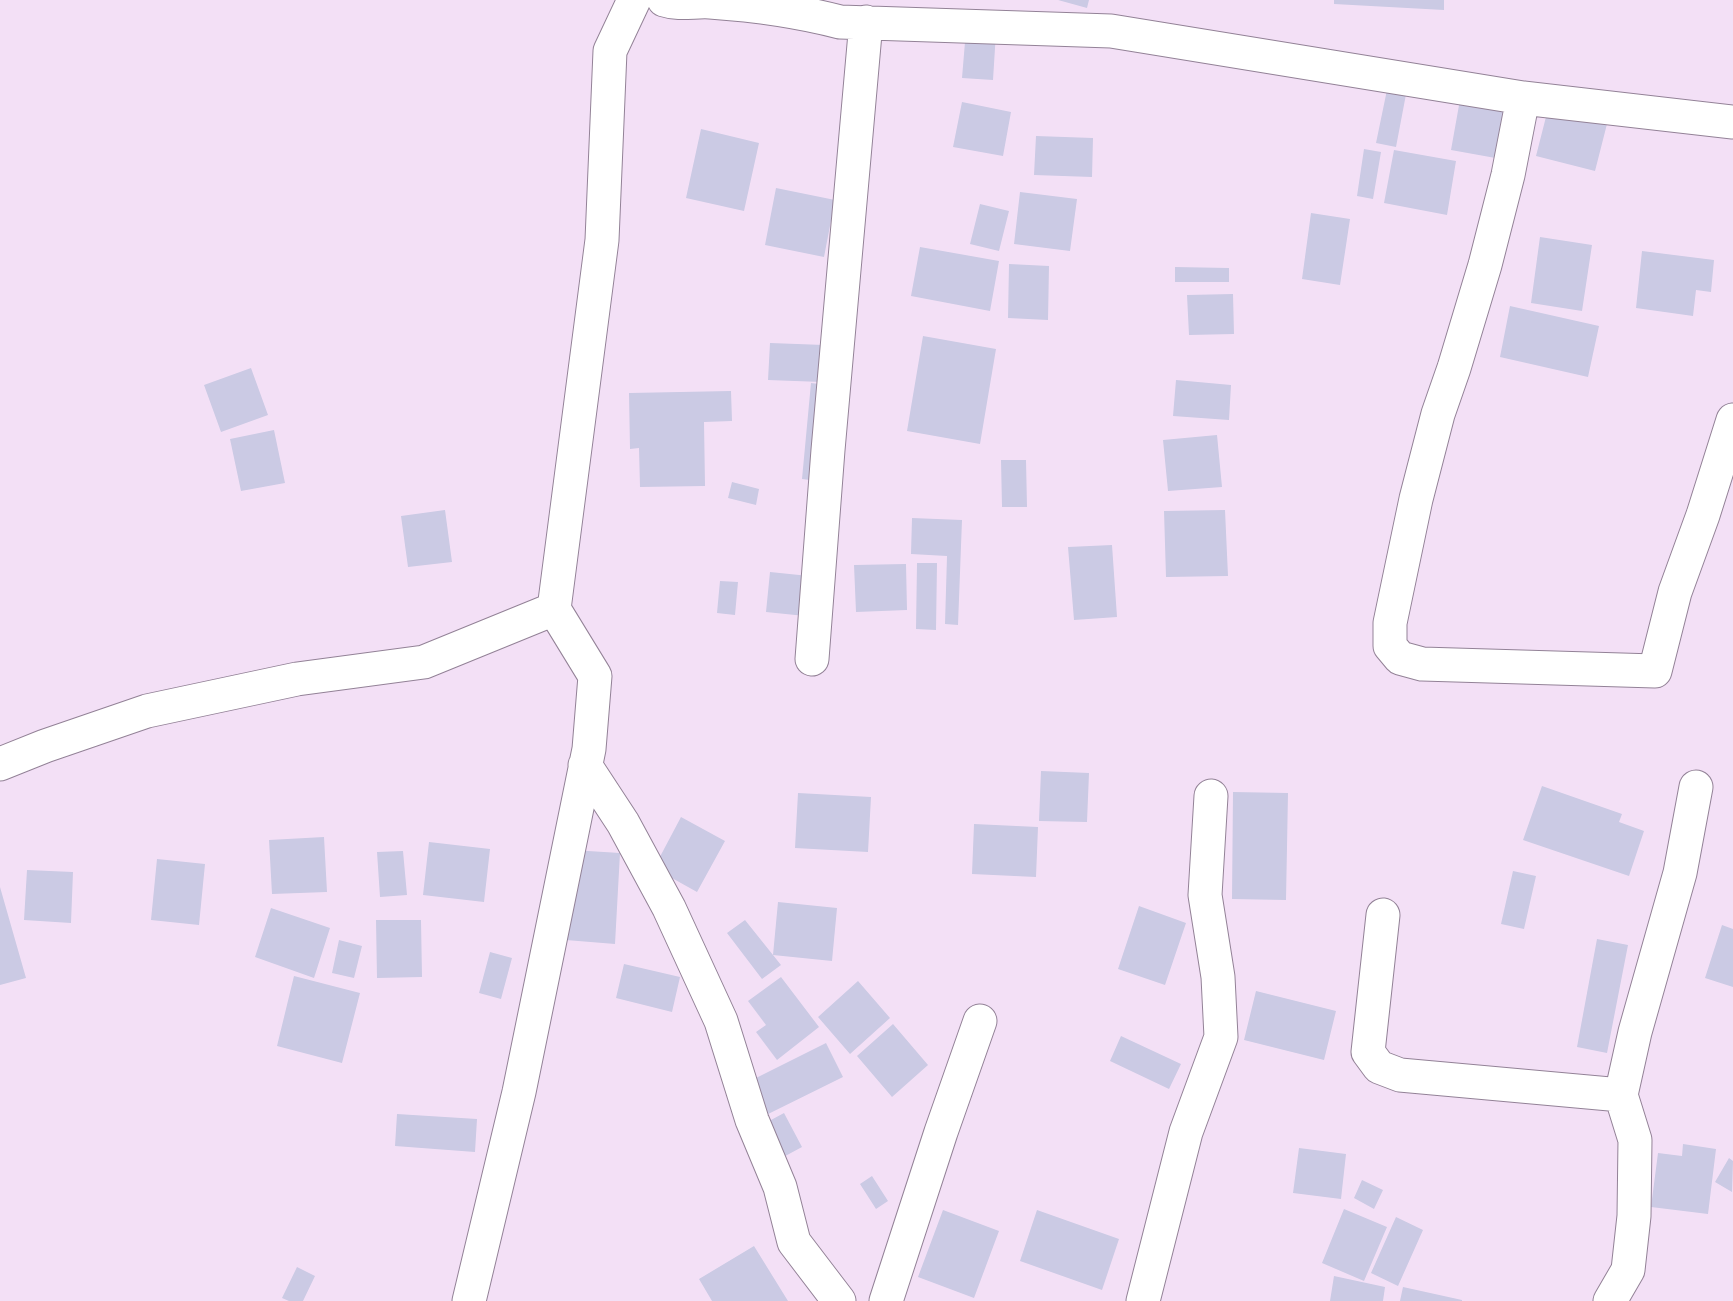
<!DOCTYPE html>
<html>
<head>
<meta charset="utf-8">
<style>
  body { margin:0 }
  canvas { display:block; background:#f3e0f6 }
</style>
</head>
<body>
<canvas width="1733" height="1301"></canvas>
<script>
const ctx = document.querySelector('canvas').getContext('2d');
ctx.lineJoin = 'round';
function fill(path, color) {
  ctx.fillStyle = color;
  ctx.fill(path, 'evenodd');
}
function strokePath(path, color, width, dash) {
  ctx.strokeStyle = color;
  ctx.lineWidth = width;
  ctx.lineCap = dash ? 'butt' : 'round';
  ctx.setLineDash(dash || []);
  ctx.stroke(path);
}
fill(new Path2D(`
  M 1058,0 L 1089,0 L 1087,8 Z
  M 1334,0 L 1444,0 L 1444,10 L 1334,4 Z
  M 966,30 L 996,32 L 993,80 L 962,78 Z
  M 1388,85 L 1407,89 L 1396,147 L 1376,143 Z
  M 1461,94 L 1512,103 L 1501,159 L 1451,150 Z
  M 962,102 L 1011,112 L 1003,156 L 953,147 Z
  M 1548,109 L 1607,124 L 1595,171 L 1536,156 Z
  M 701,129 L 759,143 L 744,211 L 686,198 Z
  M 1036,136 L 1093,138 L 1092,177 L 1034,175 Z
  M 1364,149 L 1381,152 L 1373,199 L 1357,196 Z
  M 1394,150 L 1456,161 L 1447,215 L 1384,203 Z
  M 776,188 L 835,200 L 824,257 L 765,245 Z
  M 1020,192 L 1077,199 L 1070,251 L 1014,244 Z
  M 980,204 L 1009,211 L 999,251 L 970,244 Z
  M 1311,213 L 1350,219 L 1340,285 L 1302,279 Z
  M 1540,237 L 1592,245 L 1582,311 L 1531,303 Z
  M 920,247 L 999,261 L 990,311 L 911,296 Z
  M 1642,251 L 1714,260 L 1711,292 L 1696,290 L 1693,316 L 1636,308 Z
  M 1009,264 L 1049,266 L 1048,320 L 1008,318 Z
  M 1175,267 L 1229,268 L 1229,282 L 1175,282 Z
  M 1233,294 L 1234,334 L 1189,335 L 1187,295 Z
  M 1510,306 L 1599,326 L 1588,377 L 1500,357 Z
  M 923,336 L 996,349 L 980,444 L 907,431 Z
  M 770,343 L 824,345 L 822,382 L 768,380 Z
  M 251,368 L 268,415 L 221,432 L 204,385 Z
  M 1176,380 L 1231,385 L 1229,420 L 1173,416 Z
  M 811,383 L 827,385 L 818,481 L 802,479 Z
  M 731,391 L 732,421 L 704,422 L 705,486 L 640,487 L 639,448 L 630,449 L 629,393 Z
  M 274,430 L 285,483 L 241,491 L 230,439 Z
  M 1217,435 L 1222,487 L 1168,491 L 1163,440 Z
  M 1001,460 L 1026,460 L 1027,507 L 1002,507 Z
  M 732,482 L 759,489 L 756,505 L 728,498 Z
  M 445,510 L 452,562 L 408,567 L 401,516 Z
  M 1225,510 L 1228,576 L 1166,577 L 1164,511 Z
  M 912,518 L 962,520 L 958,625 L 945,624 L 947,556 L 911,554 Z
  M 1112,545 L 1117,617 L 1074,620 L 1068,547 Z
  M 917,563 L 937,563 L 936,630 L 916,629 Z
  M 906,564 L 907,610 L 856,612 L 854,565 Z
  M 770,572 L 809,576 L 805,616 L 766,612 Z
  M 720,581 L 738,582 L 735,615 L 717,613 Z
  M 1041,771 L 1089,773 L 1087,822 L 1039,821 Z
  M 1542,786 L 1622,814 L 1619,822 L 1644,831 L 1629,876 L 1523,840 Z
  M 1233,792 L 1288,793 L 1286,900 L 1232,899 Z
  M 798,793 L 871,797 L 868,852 L 795,848 Z
  M 681,817 L 725,841 L 697,892 L 654,868 Z
  M 974,824 L 1038,827 L 1036,877 L 972,874 Z
  M 324,837 L 327,892 L 272,894 L 269,840 Z
  M 429,842 L 490,849 L 484,902 L 423,895 Z
  M 572,850 L 620,853 L 615,944 L 566,940 Z
  M 403,851 L 407,895 L 380,897 L 377,852 Z
  M 157,859 L 205,864 L 199,925 L 151,920 Z
  M 27,870 L 73,872 L 71,923 L 24,920 Z
  M 1513,871 L 1536,876 L 1524,929 L 1501,924 Z
  M 0,887 L 26,978 L 0,985 Z
  M 778,902 L 837,908 L 832,961 L 773,955 Z
  M 1139,906 L 1186,923 L 1165,985 L 1118,969 Z
  M 271,908 L 330,928 L 314,978 L 255,957 Z
  M 376,920 L 421,920 L 422,977 L 377,978 Z
  M 745,920 L 781,965 L 762,979 L 727,933 Z
  M 1722,925 L 1733,929 L 1733,987 L 1705,978 Z
  M 1597,939 L 1628,945 L 1607,1053 L 1577,1047 Z
  M 339,940 L 362,946 L 354,978 L 332,973 Z
  M 490,952 L 512,958 L 501,999 L 479,993 Z
  M 624,964 L 680,977 L 672,1012 L 616,998 Z
  M 294,976 L 360,993 L 342,1063 L 277,1046 Z
  M 781,977 L 819,1027 L 777,1060 L 756,1032 L 766,1025 L 748,1001 Z
  M 858,981 L 890,1018 L 850,1054 L 818,1017 Z
  M 1256,991 L 1336,1011 L 1324,1060 L 1244,1040 Z
  M 893,1024 L 928,1065 L 892,1097 L 857,1056 Z
  M 1121,1036 L 1181,1064 L 1169,1089 L 1110,1061 Z
  M 826,1043 L 843,1077 L 758,1119 L 742,1085 Z
  M 784,1113 L 802,1147 L 776,1161 L 758,1127 Z
  M 397,1114 L 477,1119 L 475,1152 L 395,1146 Z
  M 1683,1144 L 1716,1149 L 1708,1214 L 1651,1207 L 1658,1153 L 1682,1156 Z
  M 1299,1148 L 1346,1154 L 1341,1199 L 1293,1193 Z
  M 1729,1158 L 1733,1161 L 1732,1192 L 1715,1182 Z
  M 872,1176 L 888,1201 L 876,1209 L 860,1184 Z
  M 1362,1180 L 1383,1190 L 1374,1209 L 1354,1198 Z
  M 1344,1209 L 1387,1227 L 1364,1281 L 1322,1263 Z
  M 943,1210 L 999,1231 L 974,1298 L 918,1277 Z
  M 1037,1210 L 1119,1239 L 1102,1290 L 1020,1261 Z
  M 1396,1217 L 1423,1230 L 1398,1286 L 1371,1273 Z
  M 754,1246 L 788,1301 L 712,1301 L 699,1279 Z
  M 297,1267 L 315,1276 L 303,1301 L 289,1301 L 282,1298 Z
  M 1334,1276 L 1385,1287 L 1383,1301 L 1330,1301 Z
  M 1403,1287 L 1462,1300 L 1462,1301 L 1400,1301 Z`), '#cbcae4');
const minor = new Path2D(`
  M 664,0 C 679,5 695,1 710,2 C 753,5 798,11 840,22 L 1111,31 L 1523,98 L 1733,122
  M 1523,98 L 1508,175 L 1485,265 L 1454,368 L 1438,414 L 1416,499 L 1390,623 L 1390,646 L 1400,658 L 1422,664 L 1655,671 L 1675,592 L 1703,515 L 1733,420
  M 812,659 L 828,450 L 866,22
  M 0,764 L 45,746 L 147,711 L 297,679 L 424,662 L 554,609
  M 585,765 L 623,823 L 669,908 L 721,1021 L 752,1120 L 780,1187 L 794,1242 L 839,1301
  M 1383,915 L 1368,1052 L 1379,1067 L 1400,1075 L 1621,1095
  M 469,1301 L 519,1092 L 589,749 L 595,676 L 554,609 L 602,240 L 610,51 L 634,0
  M 886,1301 L 941,1132 L 980,1021
  M 1143,1301 L 1186,1132 L 1221,1037 L 1218,977 L 1205,895 L 1211,796
  M 1610,1301 L 1628,1270 L 1634,1216 L 1635,1140 L 1621,1095 L 1635,1032 L 1680,873 L 1696,787`);
strokePath(minor, '#938297', 35);
strokePath(minor, '#fff', 33);
</script>
</body>
</html>
